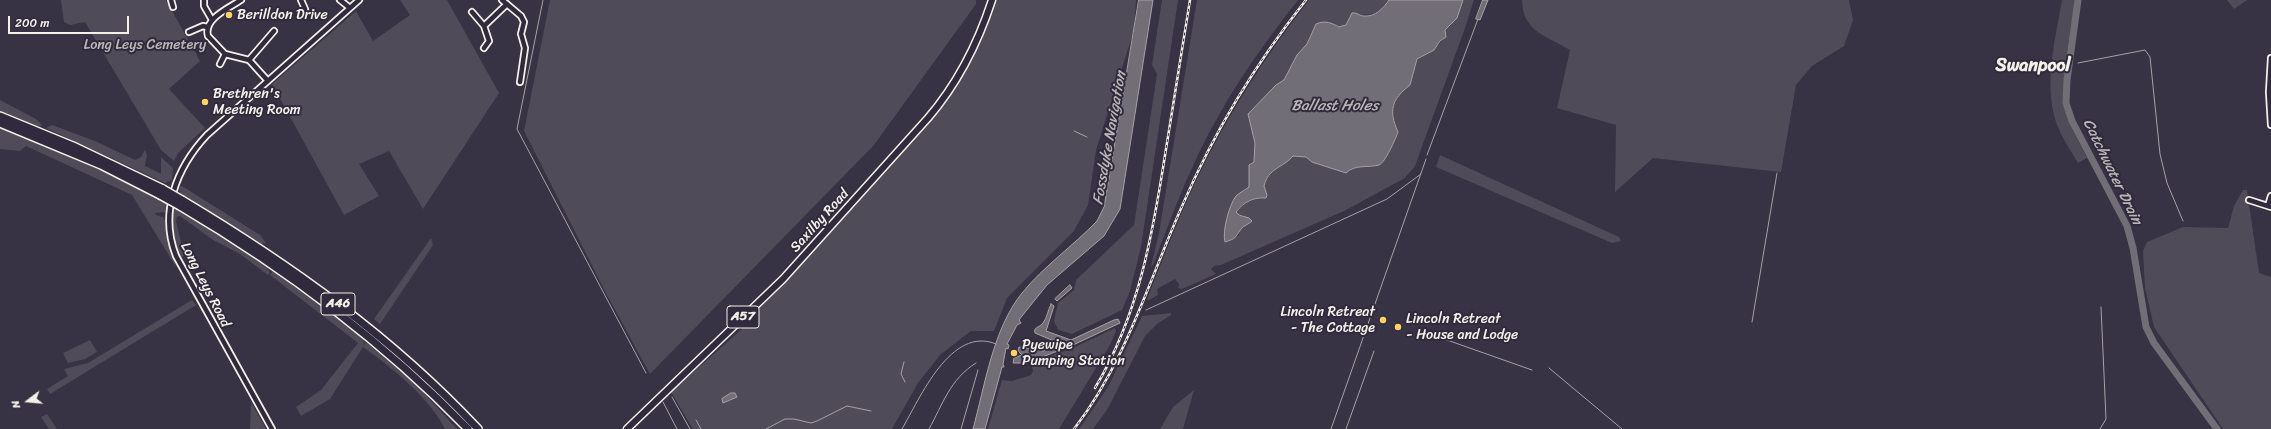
<!DOCTYPE html>
<html>
<head>
<meta charset="utf-8">
<style>
  body { margin:0 }
  #map { position:relative; width:2271px; height:429px; overflow:hidden; background:#373244; font-family:Sriracha,sans-serif }
  canvas { display:block }
  .north { position:absolute; left:8px; top:381px; width:40px; height:40px; -webkit-text-stroke:3px #2f2a3d; paint-order:stroke; rotate:254deg; font-size:11px; font-weight:700; line-height:16px; text-align:center; color:#f4f1e8 }
  .north::after { content:''; display:block; margin:auto; width:14px; height:18px; background:#f4f1e8; clip-path:polygon(50% 0,100% 100%,50% 72%,0 100%) }
  .scale { position:absolute; left:8px; top:16px; width:121px; height:18px; box-sizing:border-box; border:2px solid #f4f1e8; border-top:0; padding-left:5px; font-size:12px; line-height:14px; white-space:nowrap; color:#f4f1e8; -webkit-text-stroke:3px #2f2a3d; paint-order:stroke }
</style>
</head>
<body>
<div id="map">
<canvas width="2271" height="429"></canvas>
<div class="north">N</div>
<div class="scale">200 m</div>
</div>
<script>
const ctx = document.querySelector('canvas').getContext('2d');
ctx.lineJoin = 'round';
function fill(path, color) {
  ctx.fillStyle = color;
  ctx.fill(path, 'evenodd');
}
function strokePath(path, color, width, dash) {
  ctx.strokeStyle = color;
  ctx.lineWidth = width;
  ctx.lineCap = dash ? 'butt' : 'round';
  ctx.setLineDash(dash || []);
  ctx.stroke(path);
}
function drawText(font, color, halo, rows, align = 'center') {
  ctx.font = font + ' Sriracha,sans-serif';
  ctx.lineWidth = 4;
  ctx.setLineDash([]);
  ctx.textBaseline = 'middle';
  ctx.strokeStyle = halo;
  ctx.fillStyle = color;
  for (const [text, x, y, turn = 0] of rows) {
    ctx.save();
    ctx.translate(x, y);
    ctx.rotate((+turn || 0) * Math.PI / 180);
    ctx.textAlign = isNaN(turn) ? turn : align;
    if (halo) ctx.strokeText(text, 0, 0);
    ctx.fillText(text, 0, 0);
    ctx.restore();
  }
}
fill(new Path2D(`
  M 61,0 L 166,0 L 200,61 L 169,89 L 205,128 L 178,153 L 174,161 L 161,150 L 85,22 L 70,25 L 64,22 Z
  M 400,0 L 447,0 L 499,93 L 423,209 L 389,151 L 359,164 L 379,196 L 344,215 L 272,84 L 356,11 L 373,41 L 410,15 Z
  M 550,0 L 976,0 L 976,4 L 874,145 L 650,374 L 607,295 L 524,131 Z
  M 994,0 L 1136,0 L 1134,30 L 1096,150 L 1088,205 L 1074,231 L 1007,298 L 994,331 L 971,331 L 941,354 L 918,383 L 892,429 L 693,429 L 671,392 L 743,328 L 738,324 L 829,233 L 955,86 Z
  M 1162,0 L 1178,0 L 1141,247 L 1130,291 L 1122,310 L 1072,334 L 1058,330 L 1054,321 L 1058,303 L 1074,290 L 1076,280 L 1134,225 L 1157,74 L 1152,65 Z
  M 1197,0 L 1298,0 C 1257,52 1220,106 1193,166 C 1178,198 1166,232 1153,265 L 1151,266 L 1159,233 Z
  M 1309,0 L 1389,0 C 1376,19 1368,12 1350,17 L 1346,25 L 1339,27 L 1332,23 L 1312,31 L 1307,44 L 1297,55 L 1284,80 L 1251,110 L 1256,151 L 1254,162 L 1249,165 L 1249,187 C 1245,190 1239,193 1236,196 C 1229,205 1222,232 1225,242 L 1233,240 L 1239,235 L 1243,215 L 1239,215 L 1236,212 L 1247,202 L 1267,195 L 1264,186 C 1268,168 1283,168 1293,156 L 1306,157 L 1312,162 L 1340,171 L 1368,165 L 1378,165 C 1383,160 1395,143 1396,137 C 1396,124 1390,113 1395,100 C 1398,93 1405,90 1409,85 C 1414,76 1413,68 1418,59 L 1434,50 L 1445,37 L 1445,30 L 1453,21 L 1463,0 L 1474,0 L 1464,31 L 1415,166 L 1405,178 L 1344,211 L 1221,265 L 1214,266 L 1211,269 L 1216,274 L 1182,289 L 1178,288 L 1179,284 L 1175,279 L 1157,289 L 1158,295 L 1149,300 L 1147,299 C 1163,259 1178,219 1196,181 C 1227,116 1265,56 1309,0 Z
  M 1522,0 L 1849,0 L 1853,20 L 1844,46 L 1812,66 L 1796,85 L 1781,172 L 1653,158 L 1615,192 L 1616,125 L 1557,108 L 1570,50 C 1545,35 1523,32 1522,0 Z
  M 2062,0 L 2076,0 C 2072,32 2061,73 2064,104 C 2067,123 2079,141 2087,158 L 2078,163 C 2071,151 2062,138 2057,125 C 2043,86 2055,40 2062,0 Z
  M 2227,0 L 2247,0 L 2234,9 Z
  M 0,100 L 36,119 L 42,125 L 40,127 L 0,111 Z
  M 52,125 L 95,141 L 135,160 L 141,157 L 145,150 L 147,155 L 145,166 L 161,174 L 161,157 L 173,168 L 172,180 L 165,183 L 46,128 Z
  M 0,127 L 100,170 L 167,204 L 166,212 L 155,213 L 156,215 L 163,217 C 169,227 172,253 176,267 L 132,195 L 26,146 L 20,151 L 0,149 Z
  M 1440,155 L 1619,237 L 1621,241 L 1612,243 L 1436,167 Z
  M 182,186 L 260,235 L 266,243 L 262,244 L 180,193 L 179,187 Z
  M 2243,190 L 2247,190 L 2259,273 L 2271,277 L 2271,429 L 2223,429 L 2154,327 L 2145,288 L 2143,251 L 2147,242 L 2183,227 L 2228,228 L 2234,206 Z
  M 172,208 L 177,209 C 199,221 258,252 270,272 L 268,275 L 240,254 L 213,240 L 180,216 L 177,217 L 176,221 L 184,255 L 180,259 L 172,235 Z
  M 431,238 L 433,245 L 380,324 L 374,319 Z
  M 273,271 L 364,338 L 363,347 L 365,342 L 368,344 L 417,385 L 457,429 L 445,429 C 430,398 391,367 363,347 L 330,399 L 301,416 L 296,407 L 321,390 L 358,343 L 270,275 Z
  M 192,300 L 196,305 L 50,394 L 47,389 L 68,376 L 64,369 L 88,363 Z
  M 1171,313 L 1171,315 L 1157,324 L 1145,336 L 1107,410 L 1093,429 L 1079,429 L 1108,387 L 1142,316 Z
  M 1115,328 L 1116,331 L 1110,345 L 1059,429 L 988,429 L 1002,380 L 1012,381 L 1031,375 L 1033,371 L 1031,363 L 1075,347 Z
  M 90,340 L 97,352 L 85,359 L 68,363 L 63,353 Z
  M 1194,390 L 1183,429 L 1160,429 L 1173,407 Z
  M 251,402 L 266,429 L 250,429 Z
  M 47,414 L 57,429 L 49,429 L 41,417 Z`), '#504b59');
const water = new Path2D(`
  M 1139,0 L 1153,0 L 1120,209 L 1104,236 L 1047,285 L 1022,316 L 1019,320 L 1021,323 L 1017,325 L 1007,344 L 1009,345 L 1008,349 L 1006,348 L 1003,364 L 1004,367 L 1002,367 L 985,429 L 973,429 C 985,385 993,329 1022,293 C 1044,266 1073,246 1097,221 L 1104,207 Z
  M 1389,0 L 1463,0 L 1457,18 L 1445,30 L 1446,37 L 1440,41 L 1434,50 L 1417,59 L 1410,85 C 1392,99 1388,110 1398,132 C 1396,138 1385,163 1379,165 C 1368,168 1355,164 1346,173 L 1312,162 L 1306,157 L 1293,156 C 1283,168 1268,168 1264,186 L 1267,195 L 1266,198 C 1253,197 1244,202 1236,212 L 1239,215 L 1249,218 L 1252,221 C 1249,224 1243,226 1241,229 C 1234,239 1237,238 1225,242 C 1222,232 1229,205 1236,196 C 1239,193 1245,190 1249,187 L 1249,165 L 1254,162 L 1255,143 L 1248,114 L 1276,85 L 1284,80 L 1297,55 L 1307,44 L 1316,24 C 1325,20 1332,23 1339,27 L 1346,25 L 1352,13 C 1357,12 1359,16 1364,16 C 1375,17 1384,8 1389,0 Z
  M 1483,0 L 1488,0 L 1480,20 L 1476,19 Z
  M 1070,285 L 1072,288 L 1057,301 L 1055,299 Z
  M 1051,304 L 1054,306 L 1046,331 L 1071,340 L 1114,320 L 1118,319 L 1120,323 L 1073,345 L 1022,365 L 1021,363 L 1013,363 L 1014,358 L 1022,355 L 1018,351 L 1019,347 L 1043,351 L 1061,344 L 1035,333 C 1033,327 1039,328 1043,323 C 1047,318 1048,310 1051,304 Z
  M 731,393 L 735,393 L 737,397 L 723,403 L 722,399 Z`);
fill(water, '#726e77');
strokePath(water, '#a6a2a4', 1);
strokePath(new Path2D(`
  M 543,0 L 517,129 L 646,373
  M 2078,63 L 2145,50 L 2150,57 L 2160,154 L 2167,183 L 2183,221
  M 1074,131 L 1087,137
  M 1427,155 L 1478,19
  M 1146,310 L 1387,199 L 1421,174
  M 1752,322 L 1777,173
  M 1427,333 L 1532,370
  M 904,362 L 901,374 L 905,382
  M 1549,368 L 1622,429
  M 672,397 L 690,429
  M 663,402 L 677,429
  M 696,420 L 701,429
  M 766,429 L 785,419 L 794,419 L 811,423 L 817,421 L 847,406 L 871,411
  M 902,429 C 920,398 951,325 996,344
  M 929,429 C 943,404 950,379 976,363
  M 961,429 L 978,370
  M 1331,429 L 1426,159
  M 1346,429 L 1374,351
  M 2100,429 L 2106,419 L 2101,307`), '#a6a2a4', 1);
strokePath(new Path2D(`
  M 2078,0 L 2067,80 L 2066,103 L 2072,121 L 2127,226 L 2133,248 L 2146,327 L 2154,343 L 2217,429`), '#726e77', 7);
const minor = new Path2D(`
  M 171,0 L 173,7
  M 204,0 L 204,6 L 212,20
  M 241,0 C 229,8 203,19 208,36 L 225,54 L 249,60 L 268,81
  M 301,0 L 305,9
  M 340,0 L 350,8
  M 502,0 L 521,16 L 524,22 L 521,34 L 525,48 L 520,82
  M 472,12 L 484,26 L 507,4
  M 189,32 L 203,26 L 207,27
  M 484,48 L 489,41 L 484,26
  M 2271,58 L 2269,92 L 2271,125
  M 249,60 L 274,31
  M 220,64 L 225,54
  M 2249,200 L 2271,207
  M 2268,206 L 2271,196
  M 272,429 L 176,256 C 159,213 176,168 207,135 L 359,0`);
const major = new Path2D(`
  M 627,429 L 783,279 L 928,118 C 958,83 978,43 992,0`);
const highway = new Path2D(`
  M 0,116 L 73,146 L 163,189
  M 0,123 L 101,165 L 160,195
  M 182,200 C 289,264 392,337 478,429
  M 180,206 C 285,268 383,341 468,429`);
strokePath(minor, '#f4f1e8', 8);
strokePath(major, '#f4f1e8', 9);
strokePath(highway, '#f4f1e8', 10);
strokePath(minor, '#2f2a3d', 4.5);
strokePath(major, '#2f2a3d', 6);
strokePath(highway, '#2f2a3d', 7);
const rail = new Path2D(`
  M 1095,388 C 1139,315 1153,233 1166,149 C 1174,100 1182,50 1190,0
  M 1074,429 C 1126,362 1149,280 1183,204 C 1215,130 1256,63 1306,0`);
strokePath(rail, '#f4f1e8', 2.5);
strokePath(rail, '#2f2a3d', 1, [3]);
const highwayBridge = new Path2D(`
  M 163,189 L 182,200
  M 160,195 L 180,206`);
strokePath(highwayBridge, '#f4f1e8', 10, []);
strokePath(highwayBridge, '#2f2a3d', 7);
for (const [x, y, r, color] of [
  [229,15,4,"#ffd166"],
  [205,102,4,"#ffd166"],
  [1383,320,4,"#ffd166"],
  [1398,327,4,"#ffd166"],
  [1014,353,4,"#ffd166"]
]) {
  const dot = new Path2D();
  dot.arc(x, y, r, 0, 2 * Math.PI);
  ctx.fillStyle = color;
  ctx.fill(dot);
  strokePath(dot, '#2f2a3d', 1.5);
}
for (const [x, y, w] of [
  [338,304,34],
  [743,317,32]
]) {
  const box = new Path2D();
  box.roundRect(x - w / 2, y - 11, w, 22, 3);
  ctx.fillStyle = '#2f2a3d';
  ctx.fill(box);
  strokePath(box, '#f4f1e8', 1);
}
drawText('bold 13px', '#f4f1e8', null, [
  ["A46",338,304],
  ["A57",743,317]
]);
drawText('14px', '#f4f1e8', '#2f2a3d', [
  ["Berilldon Drive",237,15],
  ["Brethren's",213,94],
  ["Meeting Room",213,110],
  ["Lincoln Retreat",1375,312,"right"],
  ["- The Cottage",1375,328,"right"],
  ["Lincoln Retreat",1406,319],
  ["- House and Lodge",1406,335],
  ["Pyewipe",1022,345],
  ["Pumping Station",1022,361]
], 'left');
drawText('14px', '#bbb7b6', '#2f2a3d', [
  ["Long Leys Cemetery",145,45]
]);
drawText('14px', '#f4f1e8', '#2f2a3d', [
  ["Saxilby Road",820,221,-48],
  ["Long Leys Road",205,285,63]
]);
drawText('italic 15px', '#bab6b5', '#2f2a3d', [
  ["Ballast Holes",1335,106],
  ["Fossdyke Navigation",1110,138,-80],
  ["Catchwater Drain",2112,172,64]
]);
drawText('bold 18px', '#f4f1e8', '#2f2a3d', [
  ["Swanpool",2033,66]
]);
</script>
</body>
</html>
